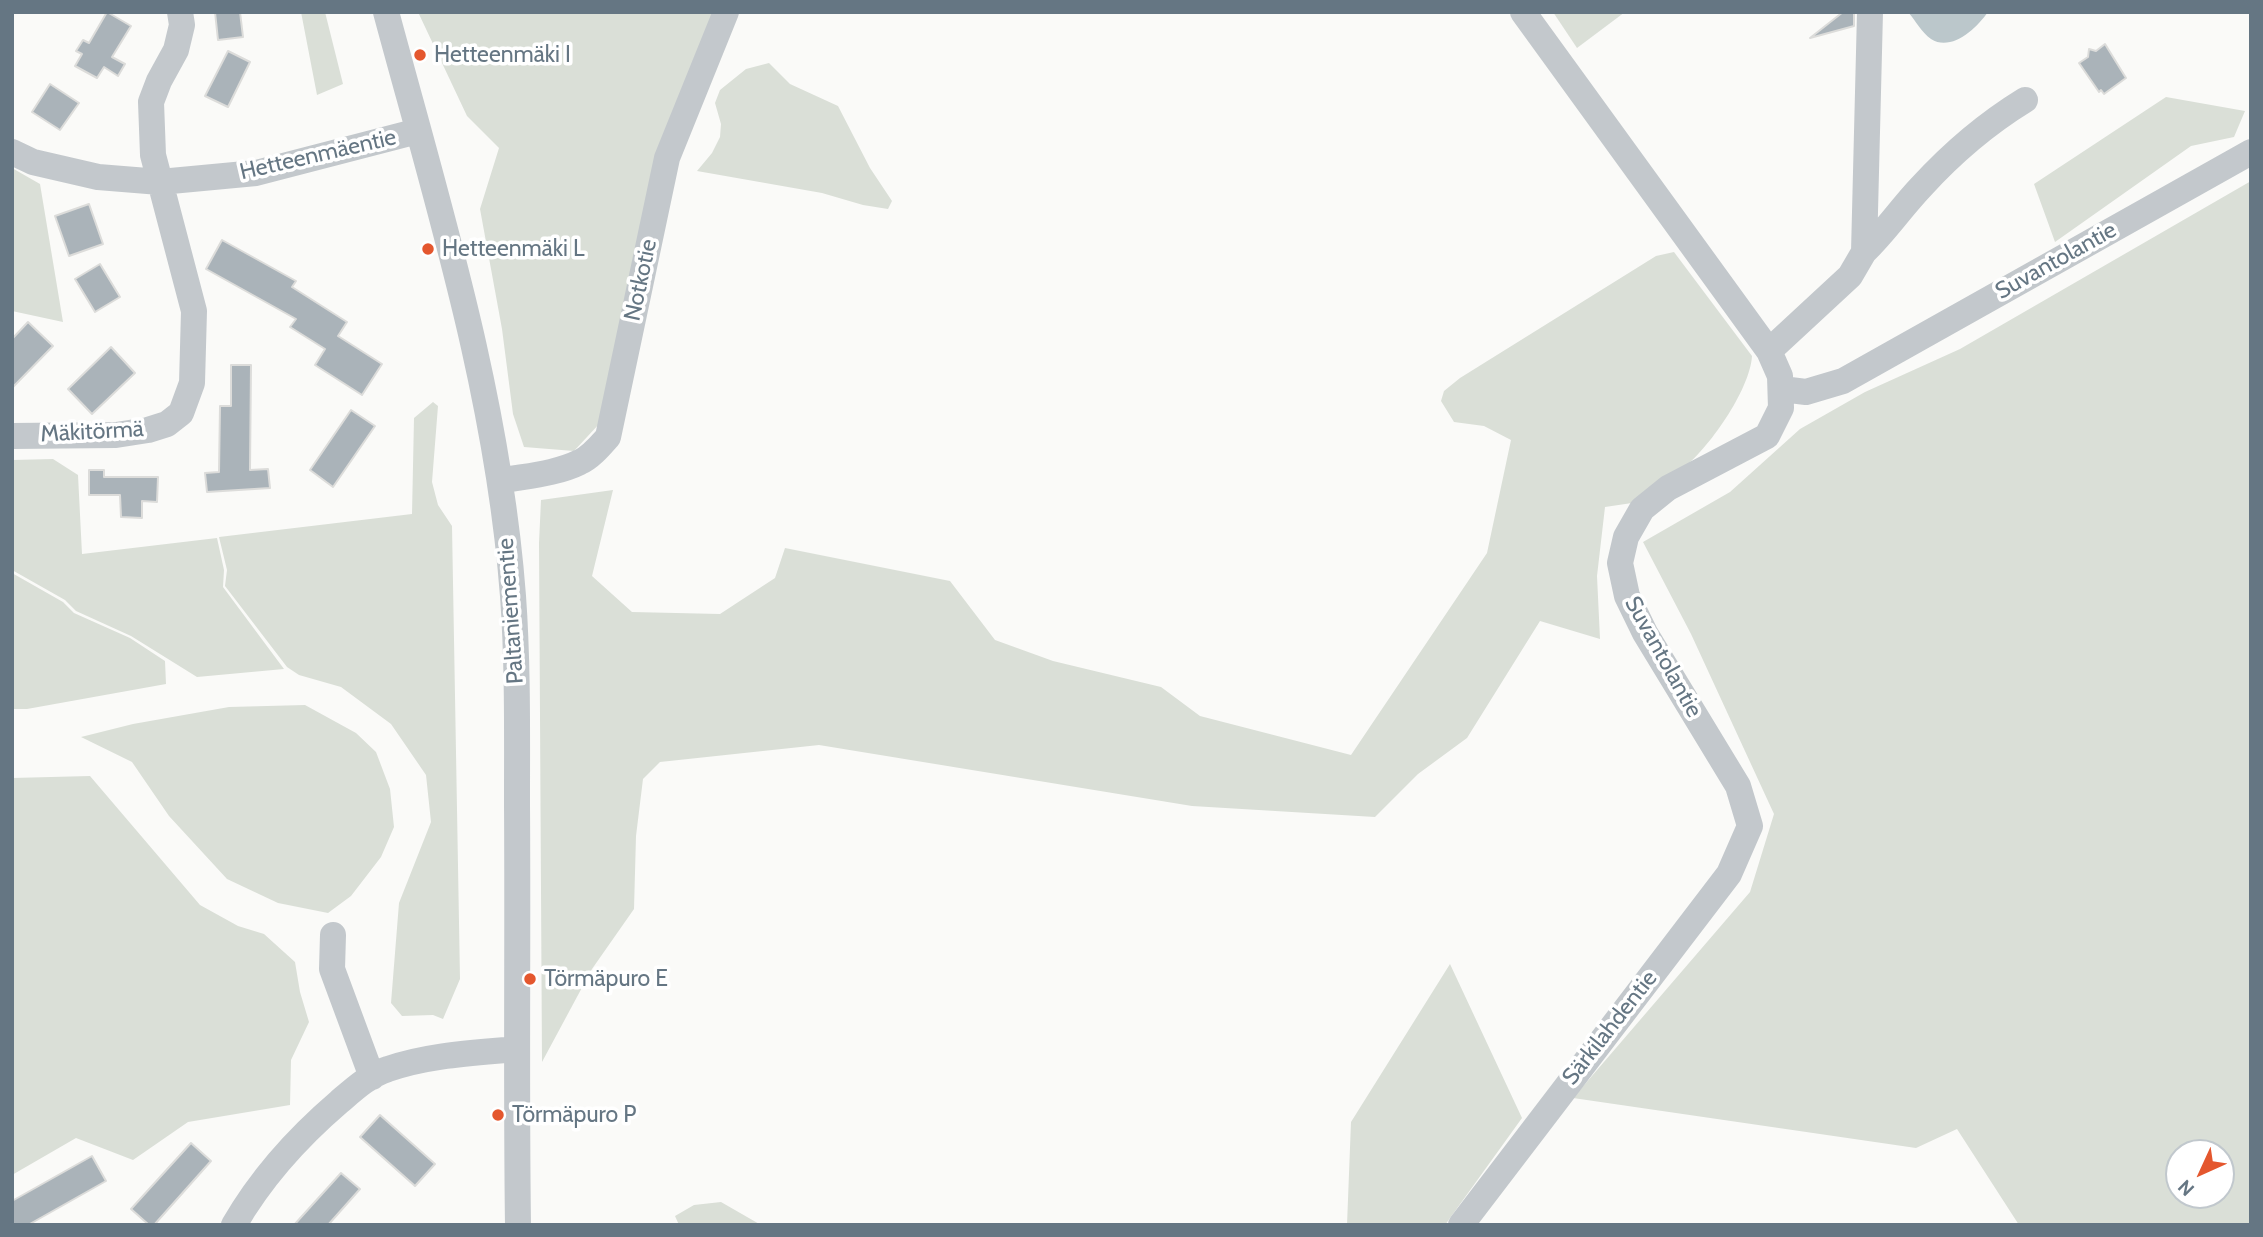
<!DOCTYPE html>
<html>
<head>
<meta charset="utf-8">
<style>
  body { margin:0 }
  #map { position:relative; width:2263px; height:1237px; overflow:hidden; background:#fafaf8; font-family:Cabin,sans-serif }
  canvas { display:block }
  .frame { position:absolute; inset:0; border:14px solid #657683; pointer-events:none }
  .north { position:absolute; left:2165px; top:1139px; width:70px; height:70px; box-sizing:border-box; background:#fff; border:2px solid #c1c8cd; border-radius:50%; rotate:225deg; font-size:19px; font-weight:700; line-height:28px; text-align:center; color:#657683 }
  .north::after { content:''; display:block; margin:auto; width:24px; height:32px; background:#e4572e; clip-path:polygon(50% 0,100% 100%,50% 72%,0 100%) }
</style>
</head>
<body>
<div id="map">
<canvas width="2263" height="1237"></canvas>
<div class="frame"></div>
<div class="north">N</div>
</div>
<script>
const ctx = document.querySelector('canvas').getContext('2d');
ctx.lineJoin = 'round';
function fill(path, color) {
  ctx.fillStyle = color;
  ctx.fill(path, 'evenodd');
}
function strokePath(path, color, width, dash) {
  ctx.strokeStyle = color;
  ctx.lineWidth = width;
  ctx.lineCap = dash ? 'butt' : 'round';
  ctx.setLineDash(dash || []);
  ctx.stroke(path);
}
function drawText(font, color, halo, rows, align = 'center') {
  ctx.font = font + ' Cabin,sans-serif';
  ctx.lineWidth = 7;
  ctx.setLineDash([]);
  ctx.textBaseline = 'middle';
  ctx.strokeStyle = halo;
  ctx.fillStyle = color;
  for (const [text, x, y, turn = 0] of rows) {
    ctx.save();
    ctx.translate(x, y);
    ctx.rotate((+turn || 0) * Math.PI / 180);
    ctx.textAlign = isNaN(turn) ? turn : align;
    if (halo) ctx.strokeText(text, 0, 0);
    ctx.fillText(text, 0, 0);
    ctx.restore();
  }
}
fill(new Path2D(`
  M 301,12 L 325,12 L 343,84 L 317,95 Z
  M 418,12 L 713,12 L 600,423 L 574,451 L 524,447 L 513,414 L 502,329 L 480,209 L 499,148 L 467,116 Z
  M 1553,12 L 1625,12 L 1577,48 Z
  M 769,63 L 790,84 L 838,106 L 870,168 L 892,201 L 888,209 L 863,205 L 822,193 L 697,171 L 712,153 L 720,137 L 721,124 L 715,103 L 720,90 L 746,69 Z
  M 2166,97 L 2245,111 L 2234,137 L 2191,146 L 2055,242 L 2034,184 Z
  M 12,168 L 40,184 L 63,322 L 12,311 Z
  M 2251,181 L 2251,1225 L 2019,1225 L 1957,1129 L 1916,1148 L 1573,1098 L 1750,892 L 1774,814 L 1691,634 L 1643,542 L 1730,492 L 1800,429 L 1865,392 L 1960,349 ZM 2179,1153 L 2221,1153 L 2221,1195 L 2179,1195 Z
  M 1674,252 L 1752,356 C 1750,390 1708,450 1681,470 C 1665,483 1645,487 1632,503 L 1605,507 L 1597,576 L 1600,639 L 1540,621 L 1467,738 L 1418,774 L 1375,817 L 1192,806 L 819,745 L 660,762 L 643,779 L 636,836 L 634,909 L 592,969 L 542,1062 L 539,543 L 541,500 L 613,490 L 592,576 L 632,612 L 720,614 L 775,578 L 785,548 L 950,581 L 995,640 L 1053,661 L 1161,687 L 1200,716 L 1351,755 L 1487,553 L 1511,440 L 1484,426 L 1454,422 L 1441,401 L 1444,391 L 1460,378 L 1656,256 Z
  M 433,402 L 438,406 L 432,482 L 438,505 L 452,526 L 460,979 L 443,1019 L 433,1015 L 402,1016 L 391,1003 L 399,903 L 431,822 L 426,775 L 391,724 L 341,687 L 299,675 L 287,667 L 225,586 L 227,570 L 219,537 L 412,514 L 414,418 Z
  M 53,459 L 78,475 L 82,554 L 217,538 L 224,570 L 223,587 L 284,669 L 197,677 L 131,636 L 76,611 L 65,600 L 12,570 L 12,460 Z
  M 12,573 L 63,602 L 74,613 L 130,638 L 165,661 L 166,684 L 27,709 L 12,709 Z
  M 305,705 L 356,733 L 376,752 L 390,789 L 394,827 L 381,857 L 351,896 L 328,913 L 278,903 L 227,879 L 169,816 L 132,762 L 81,737 L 133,724 L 229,707 Z
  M 90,776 L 200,905 L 238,926 L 264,934 L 295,962 L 300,992 L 309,1022 L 291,1060 L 290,1105 L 188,1122 L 133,1160 L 76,1138 L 12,1175 L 12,778 Z
  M 1450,964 L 1522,1118 L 1445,1225 L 1347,1225 L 1351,1122 Z
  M 721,1202 L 761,1225 L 679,1225 L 675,1216 L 694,1205 Z`), '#dadfd7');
fill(new Path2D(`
  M 1908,12 L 1988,12 C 1976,29 1951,52 1931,39 C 1921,32 1916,21 1908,12 Z`), '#bbc7cb');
const building = new Path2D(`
  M 107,12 L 131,26 L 112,57 L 125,64 L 118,76 L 104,67 L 97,78 L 75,66 L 82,54 L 76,51 L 83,40 L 89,43 Z
  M 215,12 L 240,12 L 243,37 L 218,40 Z
  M 1843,12 L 1854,12 L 1854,26 L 1810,38 Z
  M 2105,44 L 2126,78 L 2104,94 L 2101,90 L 2099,92 L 2079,63 L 2088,57 L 2089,49 L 2096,51 Z
  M 228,51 L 250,62 L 228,107 L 205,96 Z
  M 50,84 L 79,103 L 60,130 L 32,112 Z
  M 89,204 L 103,244 L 69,256 L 55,216 Z
  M 222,240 L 296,281 L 292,287 L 347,322 L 338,336 L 382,364 L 362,395 L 315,365 L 325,349 L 290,327 L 296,319 L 206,269 Z
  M 100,264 L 120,297 L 95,312 L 75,279 Z
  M 28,322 L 53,346 L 12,388 L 12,339 Z
  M 111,347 L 135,373 L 92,414 L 68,389 Z
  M 231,365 L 251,365 L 250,470 L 268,469 L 270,488 L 207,492 L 205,473 L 219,472 L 220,406 L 231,406 Z
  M 351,410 L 375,426 L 333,487 L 310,470 Z
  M 89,470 L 104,470 L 104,477 L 158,477 L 157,502 L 142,501 L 142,518 L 121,517 L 120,495 L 89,495 Z
  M 380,1115 L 435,1164 L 415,1186 L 360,1137 Z
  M 191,1143 L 211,1161 L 154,1225 L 149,1225 L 131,1209 Z
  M 92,1156 L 106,1181 L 28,1225 L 12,1225 L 12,1201 Z
  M 341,1173 L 360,1189 L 328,1225 L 294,1225 Z`);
fill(building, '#aab3b9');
strokePath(building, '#dcdcda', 2);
strokePath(new Path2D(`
  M 386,12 C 438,205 498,396 513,596 C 518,665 517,736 517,805 C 518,945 516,1085 518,1225
  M 12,152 L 33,162 L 98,177 L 160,182 L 256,173 L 418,131
  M 1864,252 C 1885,232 1901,208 1921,187 C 1952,153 1986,124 2025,100
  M 1769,351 L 1850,276 L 1864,252 L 1870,12
  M 1782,389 L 1806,392 L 1843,381 L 2251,152
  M 12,436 L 116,435 L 148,430 L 167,424 L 181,413 L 192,383 L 194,311 L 153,155 L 151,102 L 159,81 L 176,50 L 182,25 L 180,12
  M 500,481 C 525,476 556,474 580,462 C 591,457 600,446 608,437 L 667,158 L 726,12
  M 333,935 L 332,969 L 372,1077
  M 234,1225 C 261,1178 297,1138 339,1102 C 353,1090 369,1075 388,1069 C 428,1055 473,1053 516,1049
  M 1461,1225 L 1729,874 L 1750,826 L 1738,786 L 1645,633 L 1627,596 L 1620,563 L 1626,537 L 1642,509 L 1668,488 L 1767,436 L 1781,408 L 1780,376 L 1769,351 L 1523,12`), '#c3c8cc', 26);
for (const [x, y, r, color] of [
  [420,55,7,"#e4572e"],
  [428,249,7,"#e4572e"],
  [530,979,7,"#e4572e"],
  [498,1115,7,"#e4572e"]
]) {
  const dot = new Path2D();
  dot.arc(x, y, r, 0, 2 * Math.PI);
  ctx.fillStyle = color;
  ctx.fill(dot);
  strokePath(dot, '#fff', 2.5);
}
drawText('23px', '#657683', '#fff', [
  ["Hetteenmäki I",434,55],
  ["Hetteenmäki L",442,249],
  ["Törmäpuro E",544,979],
  ["Törmäpuro P",512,1115]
], 'left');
drawText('23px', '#657683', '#fff', [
  ["Hetteenmäentie",318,155,-13],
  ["Suvantolantie",2056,261,-29],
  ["Notkotie",641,280,-78],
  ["Mäkitörmä",92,432,-3],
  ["Paltaniementie",511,611,-94],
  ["Suvantolantie",1663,657,61],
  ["Särkilahdentie",1610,1028,-52]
]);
</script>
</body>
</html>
